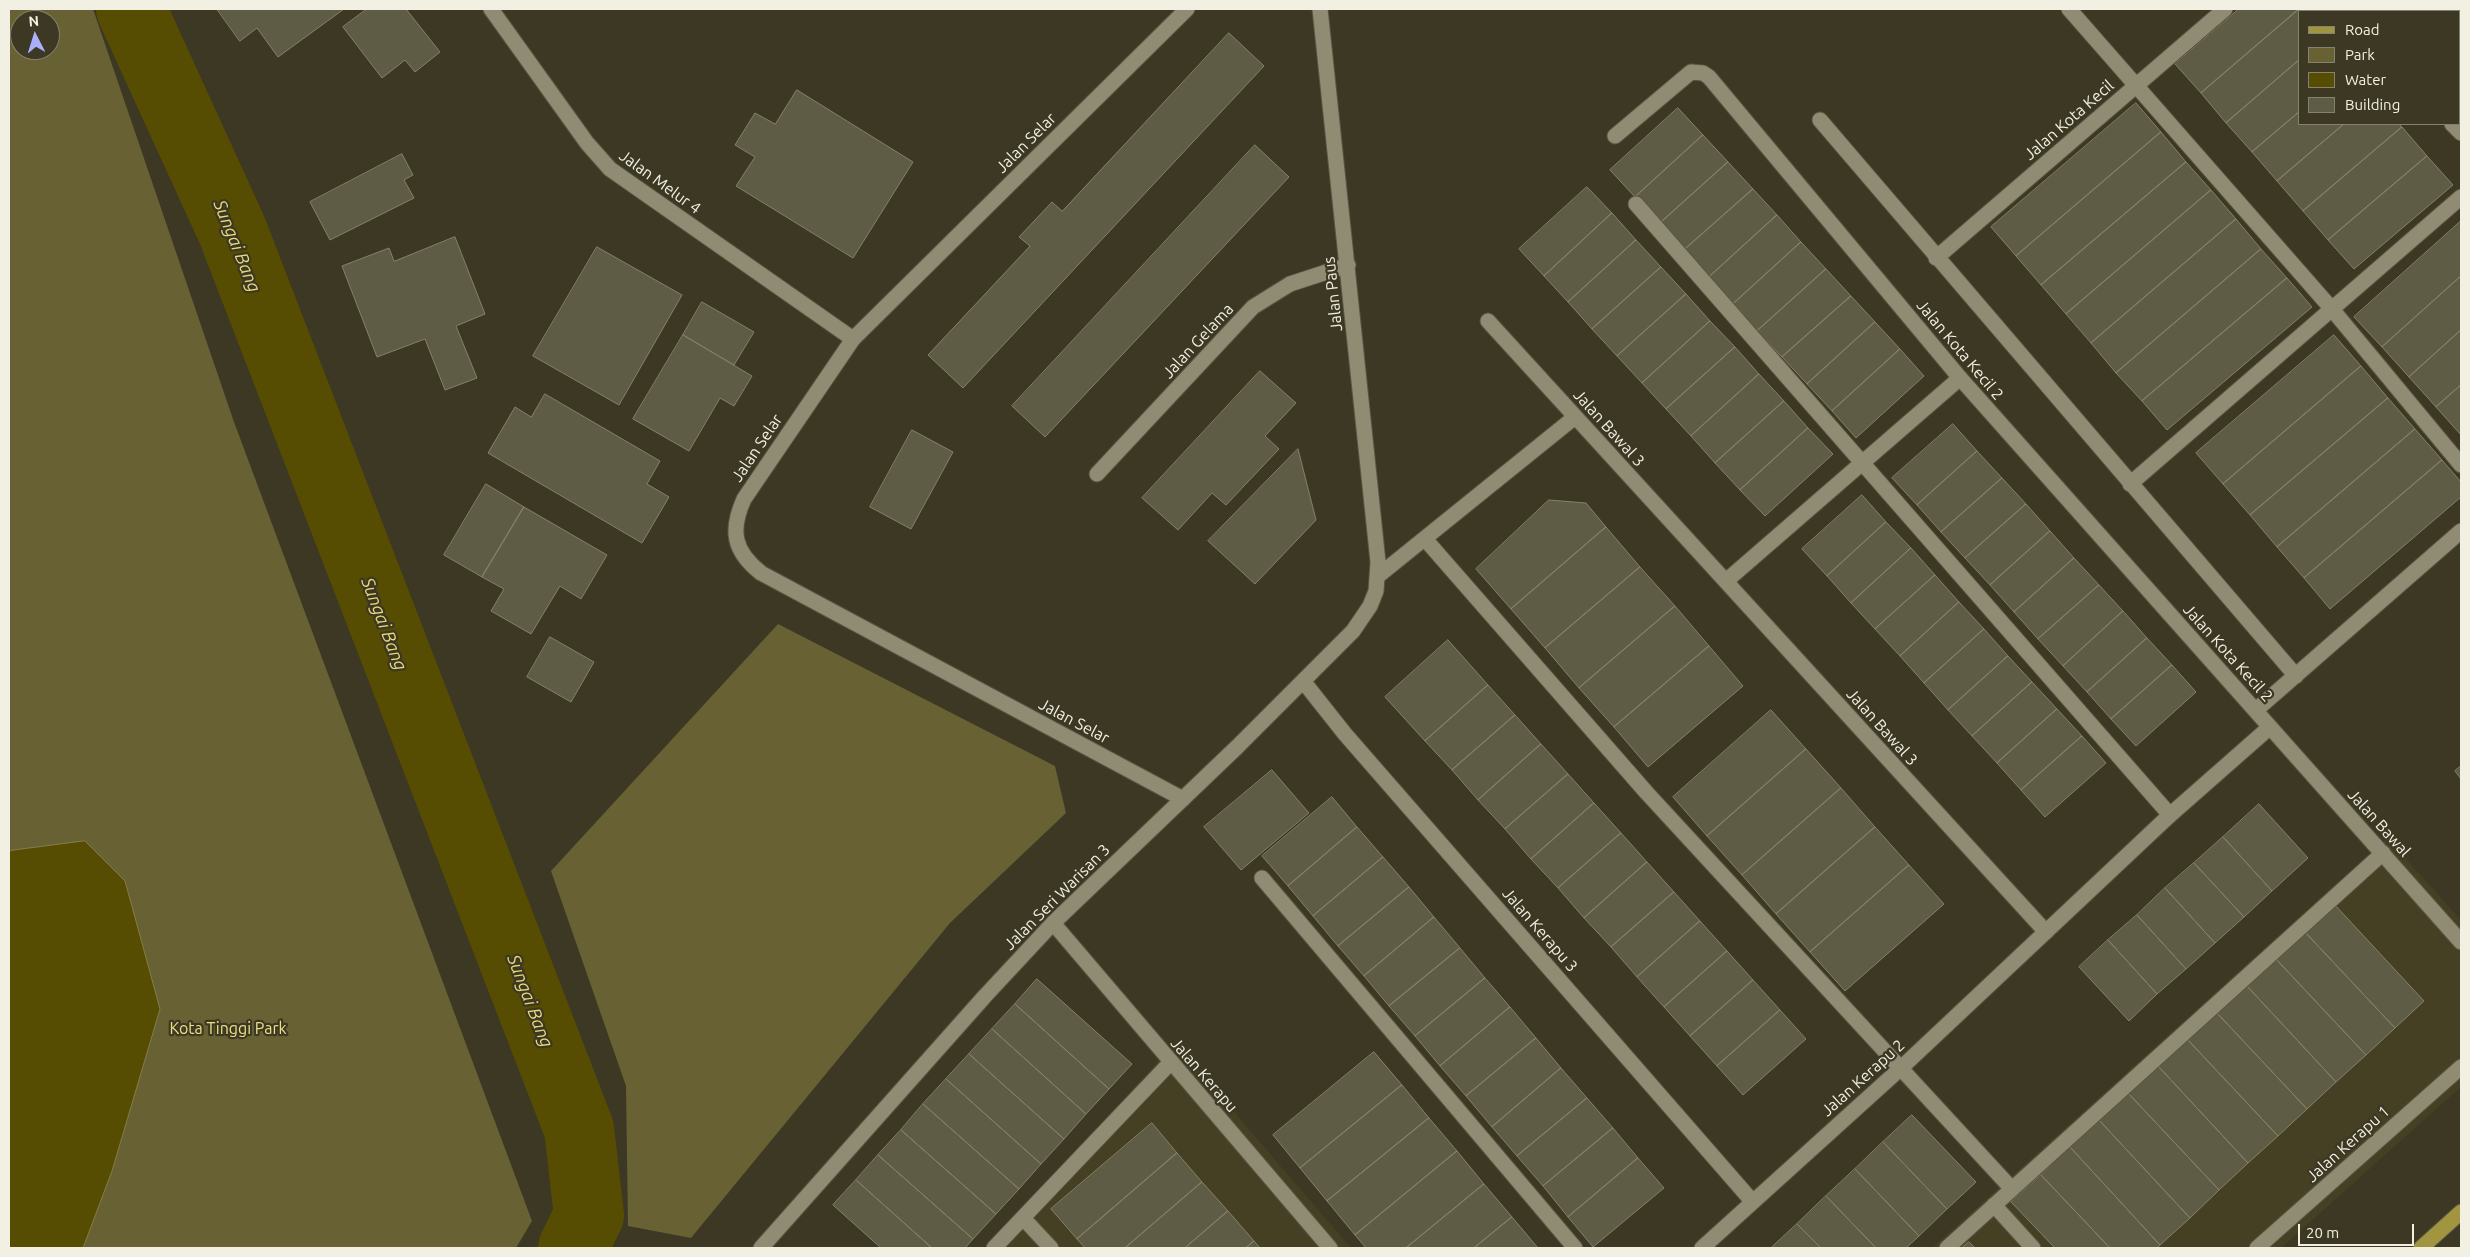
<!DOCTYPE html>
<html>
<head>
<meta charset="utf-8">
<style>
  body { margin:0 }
  #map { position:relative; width:2470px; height:1257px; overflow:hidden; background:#3c3823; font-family:Ubuntu,sans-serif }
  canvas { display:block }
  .frame { position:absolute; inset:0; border:10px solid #f1f0e3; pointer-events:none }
  .legend { position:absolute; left:2298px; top:10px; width:162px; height:115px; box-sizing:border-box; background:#3c3823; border:1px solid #848270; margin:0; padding:6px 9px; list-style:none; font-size:15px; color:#f1f0e3 }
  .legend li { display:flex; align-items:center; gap:10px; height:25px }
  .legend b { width:25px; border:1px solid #848270 }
  .north { position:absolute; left:10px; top:10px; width:50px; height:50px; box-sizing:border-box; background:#3c3823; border:1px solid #848270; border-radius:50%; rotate:355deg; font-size:14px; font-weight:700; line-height:20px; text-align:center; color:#f1f0e3 }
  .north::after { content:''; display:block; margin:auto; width:18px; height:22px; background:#abaffb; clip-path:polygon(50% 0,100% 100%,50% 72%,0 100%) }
  .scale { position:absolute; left:2298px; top:1224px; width:116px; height:22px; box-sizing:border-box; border:2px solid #f1f0e3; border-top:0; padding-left:6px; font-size:15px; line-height:18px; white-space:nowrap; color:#f1f0e3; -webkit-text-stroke:4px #3c3823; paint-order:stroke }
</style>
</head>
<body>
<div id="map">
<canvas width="2470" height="1257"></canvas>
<div class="frame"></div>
<ul class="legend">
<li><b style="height:6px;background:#a1953f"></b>Road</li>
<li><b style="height:14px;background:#676134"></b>Park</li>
<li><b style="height:14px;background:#564c02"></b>Water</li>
<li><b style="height:14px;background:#5f5c45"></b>Building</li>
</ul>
<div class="north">N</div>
<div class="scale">20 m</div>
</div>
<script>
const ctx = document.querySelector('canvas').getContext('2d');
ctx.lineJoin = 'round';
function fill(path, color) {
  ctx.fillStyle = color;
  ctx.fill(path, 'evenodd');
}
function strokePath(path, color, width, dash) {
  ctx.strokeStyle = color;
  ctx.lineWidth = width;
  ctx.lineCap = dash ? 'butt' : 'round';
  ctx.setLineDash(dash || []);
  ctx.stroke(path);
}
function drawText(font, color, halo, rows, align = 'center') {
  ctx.font = font + ' Ubuntu,sans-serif';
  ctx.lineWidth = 4.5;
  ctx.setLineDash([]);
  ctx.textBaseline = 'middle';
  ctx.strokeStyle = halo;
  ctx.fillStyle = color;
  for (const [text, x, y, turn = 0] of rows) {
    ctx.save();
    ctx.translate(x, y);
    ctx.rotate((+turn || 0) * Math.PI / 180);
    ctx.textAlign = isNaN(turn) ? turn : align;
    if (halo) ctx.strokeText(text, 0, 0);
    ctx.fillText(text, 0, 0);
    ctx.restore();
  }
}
fill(new Path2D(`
  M 2387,838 L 2461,920 L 2461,1087 L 2281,1248 L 1932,1248 Z
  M 1175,1043 L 1351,1248 L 986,1248 Z`), '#454023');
fill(new Path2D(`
  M 9,9 L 93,9 L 234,422 L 532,1221 L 516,1248 L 9,1248 ZM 20,20 L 50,20 L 50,50 L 20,50 Z
  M 778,624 L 1055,766 L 1066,813 L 950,923 L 691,1238 L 628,1226 L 626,1086 L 551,871 Z`), '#676134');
const water = new Path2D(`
  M 85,841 L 125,881 L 160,1009 L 112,1171 L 83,1248 L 9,1248 L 9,851 Z`);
fill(water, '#564c02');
strokePath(water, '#847d46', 1);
strokePath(new Path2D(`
  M 131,9 L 232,230 L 579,1129 L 589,1215 L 573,1248`), '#564c02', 70);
const building = new Path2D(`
  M 217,9 L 344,9 L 278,57 L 257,28 L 240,41 Z
  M 367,9 L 406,9 L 440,52 L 415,72 L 405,60 L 382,78 L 343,27 Z
  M 2239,9 L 2299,9 L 2201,93 L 2175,64 Z
  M 2299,9 L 2302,11 L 2299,11 L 2299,60 L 2226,123 L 2201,93 Z
  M 1229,33 L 1264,66 L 963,388 L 928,355 L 1030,246 L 1019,237 L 1052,202 L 1062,211 Z
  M 2299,60 L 2299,112 L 2252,152 L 2226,123 Z
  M 797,90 L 913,162 L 853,258 L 736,186 L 755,157 L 735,145 L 755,113 L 775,124 Z
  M 2136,103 L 2161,132 L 2016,256 L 1991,227 Z
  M 1678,108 L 1703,135 L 1635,197 L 1610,170 Z
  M 2299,112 L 2299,124 L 2344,124 L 2277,181 L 2252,152 Z
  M 2344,124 L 2399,124 L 2402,127 L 2303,211 L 2277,181 Z
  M 2402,127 L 2427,156 L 2328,240 L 2303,211 Z
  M 2161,132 L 2186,162 L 2041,285 L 2016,256 Z
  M 1703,135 L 1728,162 L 1659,224 L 1635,197 Z
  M 1255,145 L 1289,177 L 1045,437 L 1012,406 Z
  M 402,154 L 413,175 L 404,180 L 414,198 L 330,240 L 310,202 Z
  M 2427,156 L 2453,185 L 2354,269 L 2328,240 Z
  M 1728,162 L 1753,189 L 1684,250 L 1659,224 Z
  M 2186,162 L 2211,190 L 2066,314 L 2041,285 Z
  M 1587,187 L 1612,213 L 1544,276 L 1519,249 Z
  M 1753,189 L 1777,215 L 1709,277 L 1684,250 Z
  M 2211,190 L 2236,219 L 2091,343 L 2066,314 Z
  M 1612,213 L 1636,240 L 1568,302 L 1544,276 Z
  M 1777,215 L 1801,242 L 1733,304 L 1709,277 Z
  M 2236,219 L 2261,249 L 2116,373 L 2091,343 Z
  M 2461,221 L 2461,276 L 2382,347 L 2354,317 Z
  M 455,237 L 485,314 L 456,326 L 477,378 L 445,390 L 425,339 L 377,357 L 342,266 L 389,248 L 394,261 Z
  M 1636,240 L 1661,267 L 1592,329 L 1568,302 Z
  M 1801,242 L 1826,269 L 1757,331 L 1733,304 Z
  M 597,247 L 682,295 L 619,405 L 533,356 Z
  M 2261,249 L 2287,278 L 2142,401 L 2116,373 Z
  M 1661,267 L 1686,294 L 1617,356 L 1592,329 Z
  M 1826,269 L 1851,296 L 1782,357 L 1757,331 Z
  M 2461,276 L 2461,330 L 2409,377 L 2382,347 Z
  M 2287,278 L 2312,307 L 2167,430 L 2142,401 Z
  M 1686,294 L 1710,321 L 1642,383 L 1617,356 Z
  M 1851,296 L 1875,322 L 1807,384 L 1782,357 Z
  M 702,302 L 754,332 L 734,365 L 683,335 Z
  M 1710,321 L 1735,347 L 1666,409 L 1642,383 Z
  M 1875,322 L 1900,349 L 1832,411 L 1807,384 Z
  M 2461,330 L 2461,385 L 2436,407 L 2409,377 Z
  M 683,335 L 752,376 L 734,406 L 720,398 L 689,451 L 633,419 Z
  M 2334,335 L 2361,366 L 2223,484 L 2196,453 Z
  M 1735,347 L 1759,374 L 1691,436 L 1666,409 Z
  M 1900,349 L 1924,376 L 1856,438 L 1832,411 Z
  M 2361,366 L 2388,398 L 2250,515 L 2223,484 Z
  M 1260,371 L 1296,403 L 1265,436 L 1279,449 L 1226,505 L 1212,493 L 1178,530 L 1142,498 Z
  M 1759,374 L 1784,401 L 1715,463 L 1691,436 Z
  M 2461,385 L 2461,435 L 2436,407 Z
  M 545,394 L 660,461 L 647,484 L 669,497 L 642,543 L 488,453 L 515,407 L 531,417 Z
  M 2388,398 L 2415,429 L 2277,547 L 2250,515 Z
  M 1784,401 L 1808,428 L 1740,490 L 1715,463 Z
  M 1953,424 L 1977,451 L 1917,505 L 1892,478 Z
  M 1808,428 L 1833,454 L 1765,516 L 1740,490 Z
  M 2415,429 L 2442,460 L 2304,578 L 2277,547 Z
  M 912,430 L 953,452 L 911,529 L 870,507 Z
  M 1298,449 L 1316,520 L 1255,584 L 1208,541 Z
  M 1977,451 L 2002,478 L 1941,532 L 1917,505 Z
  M 2442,460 L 2461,482 L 2461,497 L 2330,609 L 2304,578 Z
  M 2002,478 L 2026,504 L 1965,558 L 1941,532 Z
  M 486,484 L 524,507 L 482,577 L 444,555 Z
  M 1862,495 L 1886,522 L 1827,576 L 1802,549 Z
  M 1549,500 L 1586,503 L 1606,527 L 1511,609 L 1476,569 Z
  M 2026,504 L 2050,531 L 1990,585 L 1965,558 Z
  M 524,507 L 607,555 L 581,599 L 560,586 L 531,634 L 491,611 L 504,589 L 482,577 Z
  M 1886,522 L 1911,548 L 1851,603 L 1827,576 Z
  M 1606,527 L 1640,567 L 1545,648 L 1511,609 Z
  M 2050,531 L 2074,558 L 2014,612 L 1990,585 Z
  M 1911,548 L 1935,575 L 1875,629 L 1851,603 Z
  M 2074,558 L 2099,585 L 2038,639 L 2014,612 Z
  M 1640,567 L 1675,606 L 1579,688 L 1545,648 Z
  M 1935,575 L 1959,602 L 1900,656 L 1875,629 Z
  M 2099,585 L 2123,611 L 2063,666 L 2038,639 Z
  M 1959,602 L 1984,629 L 1924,683 L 1900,656 Z
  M 1675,606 L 1709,646 L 1614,727 L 1579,688 Z
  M 2123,611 L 2147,638 L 2087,692 L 2063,666 Z
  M 1984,629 L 2008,656 L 1948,710 L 1924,683 Z
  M 550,637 L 594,662 L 571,702 L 527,677 Z
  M 2147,638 L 2172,665 L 2111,719 L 2087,692 Z
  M 1448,640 L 1488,685 L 1425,741 L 1385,697 Z
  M 1709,646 L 1743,686 L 1648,767 L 1614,727 Z
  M 2008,656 L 2032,682 L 1972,736 L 1948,710 Z
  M 2172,665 L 2196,692 L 2136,746 L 2111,719 Z
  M 2032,682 L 2057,709 L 1997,763 L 1972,736 Z
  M 1488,685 L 1515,715 L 1452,770 L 1425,741 Z
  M 2057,709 L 2082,736 L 2021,790 L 1997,763 Z
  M 1771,710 L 1806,749 L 1707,836 L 1673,797 Z
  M 1515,715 L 1541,744 L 1478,800 L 1452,770 Z
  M 2082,736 L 2106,763 L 2045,817 L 2021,790 Z
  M 1541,744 L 1568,774 L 1505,829 L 1478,800 Z
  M 1806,749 L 1841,788 L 1742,875 L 1707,836 Z
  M 2461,766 L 2461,779 L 2455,771 Z
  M 1272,770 L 1309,813 L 1241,870 L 1204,827 Z
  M 1568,774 L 1594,803 L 1531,859 L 1505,829 Z
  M 1841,788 L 1875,827 L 1776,914 L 1742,875 Z
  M 1332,797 L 1357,827 L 1288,886 L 1262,856 Z
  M 1594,803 L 1621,833 L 1558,888 L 1531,859 Z
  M 2259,804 L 2308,858 L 2272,891 L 2223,837 Z
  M 1357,827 L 1383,857 L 1313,916 L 1288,886 Z
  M 1875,827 L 1909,865 L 1810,952 L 1776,914 Z
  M 1621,833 L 1647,862 L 1584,918 L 1558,888 Z
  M 2223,837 L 2272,891 L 2244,917 L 2194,863 Z
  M 1383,857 L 1409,887 L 1338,946 L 1313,916 Z
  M 1647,862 L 1674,892 L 1611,947 L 1584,918 Z
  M 2194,863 L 2244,917 L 2215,943 L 2165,888 Z
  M 1909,865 L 1944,904 L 1845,991 L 1810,952 Z
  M 1409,887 L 1434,917 L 1364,976 L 1338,946 Z
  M 2165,888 L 2215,943 L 2186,969 L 2137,915 Z
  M 1674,892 L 1700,921 L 1637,977 L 1611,947 Z
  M 2334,904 L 2424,1001 L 2395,1028 L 2304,931 Z
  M 2137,915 L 2186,969 L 2157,994 L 2108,940 Z
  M 1434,917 L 1460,948 L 1389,1006 L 1364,976 Z
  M 1700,921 L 1727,951 L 1664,1007 L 1637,977 Z
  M 2304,931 L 2395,1028 L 2366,1055 L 2275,958 Z
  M 2108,940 L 2157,994 L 2129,1021 L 2079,967 Z
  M 1460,948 L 1485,978 L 1415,1036 L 1389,1006 Z
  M 1727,951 L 1753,980 L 1690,1036 L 1664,1007 Z
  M 2275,958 L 2366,1055 L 2336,1082 L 2246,985 Z
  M 1485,978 L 1510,1007 L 1440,1066 L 1415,1036 Z
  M 1037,979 L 1132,1064 L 1109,1089 L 1015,1004 Z
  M 1753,980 L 1780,1010 L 1717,1066 L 1690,1036 Z
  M 2246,985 L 2336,1082 L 2307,1109 L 2216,1012 Z
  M 1015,1004 L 1109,1089 L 1086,1114 L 992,1029 Z
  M 1510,1007 L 1536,1038 L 1466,1096 L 1440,1066 Z
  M 1780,1010 L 1806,1039 L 1743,1095 L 1717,1066 Z
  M 2216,1012 L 2307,1109 L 2278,1136 L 2187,1039 Z
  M 992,1029 L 1086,1114 L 1064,1139 L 969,1054 Z
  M 1536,1038 L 1561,1068 L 1492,1127 L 1466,1096 Z
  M 2187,1039 L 2278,1136 L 2248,1163 L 2158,1066 Z
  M 1374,1052 L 1402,1085 L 1300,1168 L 1273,1135 Z
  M 969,1054 L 1064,1139 L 1041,1164 L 946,1079 Z
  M 2158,1066 L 2248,1163 L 2219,1190 L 2128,1093 Z
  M 1561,1068 L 1587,1098 L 1517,1156 L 1492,1127 Z
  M 946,1079 L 1041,1164 L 1019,1189 L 923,1104 Z
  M 1402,1085 L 1429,1118 L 1327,1201 L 1300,1168 Z
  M 2128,1093 L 2219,1190 L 2190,1218 L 2099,1120 Z
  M 1587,1098 L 1613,1128 L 1543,1186 L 1517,1156 Z
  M 923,1104 L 1019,1189 L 996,1214 L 901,1130 Z
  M 1912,1115 L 1976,1182 L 1947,1209 L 1883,1142 Z
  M 1429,1118 L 1457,1151 L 1355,1235 L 1327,1201 Z
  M 2099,1120 L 2190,1218 L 2160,1245 L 2070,1147 Z
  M 1152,1123 L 1177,1153 L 1077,1239 L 1051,1209 Z
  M 1613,1128 L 1638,1158 L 1568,1217 L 1543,1186 Z
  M 901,1130 L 996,1214 L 973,1239 L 878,1155 Z
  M 1883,1142 L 1947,1209 L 1919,1236 L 1855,1169 Z
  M 2070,1147 L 2160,1245 L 2157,1248 L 2110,1248 L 2041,1175 Z
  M 1457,1151 L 1484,1184 L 1406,1248 L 1366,1248 L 1355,1235 Z
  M 1177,1153 L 1202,1182 L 1125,1248 L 1085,1248 L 1077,1239 Z
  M 878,1155 L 973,1239 L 965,1248 L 932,1248 L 856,1180 Z
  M 1638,1158 L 1664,1188 L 1593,1247 L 1568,1217 Z
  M 1855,1169 L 1919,1236 L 1906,1248 L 1876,1248 L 1826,1196 Z
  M 2041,1175 L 2110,1248 L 2055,1248 L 2011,1202 Z
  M 856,1180 L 932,1248 L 881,1248 L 833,1205 Z
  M 1202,1182 L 1228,1211 L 1185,1248 L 1125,1248 Z
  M 1484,1184 L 1512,1217 L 1474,1248 L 1406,1248 Z
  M 1826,1196 L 1876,1248 L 1821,1248 L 1797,1224 Z
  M 1228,1211 L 1254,1241 L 1246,1248 L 1185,1248 Z
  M 1512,1217 L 1538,1248 L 1474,1248 Z
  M 1797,1224 L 1821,1248 L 1771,1248 Z
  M 1254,1241 L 1260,1248 L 1246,1248 Z
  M 1969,1242 L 1975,1248 L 1962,1248 Z`);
fill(building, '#5f5c45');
strokePath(building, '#858169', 1);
const service = new Path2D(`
  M 2069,9 L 2331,308 L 2461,465
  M 1636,204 L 2170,815
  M 1936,258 L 2225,9
  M 2130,484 L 2461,197
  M 1425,539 L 1646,792 L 2012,1189
  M 1726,581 L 1960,378
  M 1262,878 L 1575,1248
  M 1994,1205 L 2033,1248
  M 1023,1218 L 1051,1248
  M 994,1248 L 1171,1062
  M 1947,1248 L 2383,853`);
const minor = new Path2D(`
  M 491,9 L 587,143 L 610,169 L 853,339
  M 2346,9 L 2348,11
  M 1820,120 L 2296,676
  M 2452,124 L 2461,133
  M 1615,136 L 1691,72 L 1703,73 L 1709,77 L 1960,378 L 2461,942
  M 1488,321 L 2046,932
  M 1097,474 L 1253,307 L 1290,284 L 1348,265
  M 1378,576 L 1575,417
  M 1303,681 L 1345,734 L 1752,1201
  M 2256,710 L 2461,531
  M 1183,799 L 761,573 C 733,551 730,530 744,499 L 853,339 L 1187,9
  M 1053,923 L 1330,1248
  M 761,1248 L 985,996 L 1053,923 L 1237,747 L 1353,631 L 1370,606 L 1376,591 L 1378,562 L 1320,9
  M 1702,1248 L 1901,1068 L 2170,815 L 2270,727
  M 2257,1248 L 2461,1067`);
const primary = new Path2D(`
  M 2421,1248 L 2461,1212`);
strokePath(service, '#595542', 17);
strokePath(minor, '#595542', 17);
strokePath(primary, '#595542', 17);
strokePath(service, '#908c74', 15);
strokePath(minor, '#908c74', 15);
strokePath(primary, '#a1953f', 15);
drawText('16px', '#f1f0e3', '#3c3823', [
  ["Jalan Kota Kecil",2069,120,-41],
  ["Jalan Selar",1026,143,-45],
  ["Jalan Melur 4",660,182,36],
  ["Jalan Paus",1333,294,-96],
  ["Jalan Gelama",1198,341,-47],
  ["Jalan Kota Kecil 2",1960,350,50],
  ["Jalan Bawal 3",1609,428,48],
  ["Jalan Selar",757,448,-56],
  ["Jalan Kota Kecil 2",2228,653,48],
  ["Jalan Selar",1074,721,28],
  ["Jalan Bawal 3",1882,727,48],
  ["Jalan Bawal",2379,823,48],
  ["Jalan Seri Warisan 3",1057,897,-45],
  ["Jalan Kerapu 3",1540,930,49],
  ["Jalan Kerapu",1204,1075,49],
  ["Jalan Kerapu 2",1863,1078,-42],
  ["Jalan Kerapu 1",2348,1144,-42]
]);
drawText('16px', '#eee083', '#3c3823', [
  ["Kota Tinggi Park",228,1029]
]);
drawText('italic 18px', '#e6d87b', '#3c3823', [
  ["Sungai Bang",237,246,68],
  ["Sungai Bang",384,624,69],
  ["Sungai Bang",530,1001,69]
]);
</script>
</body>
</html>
